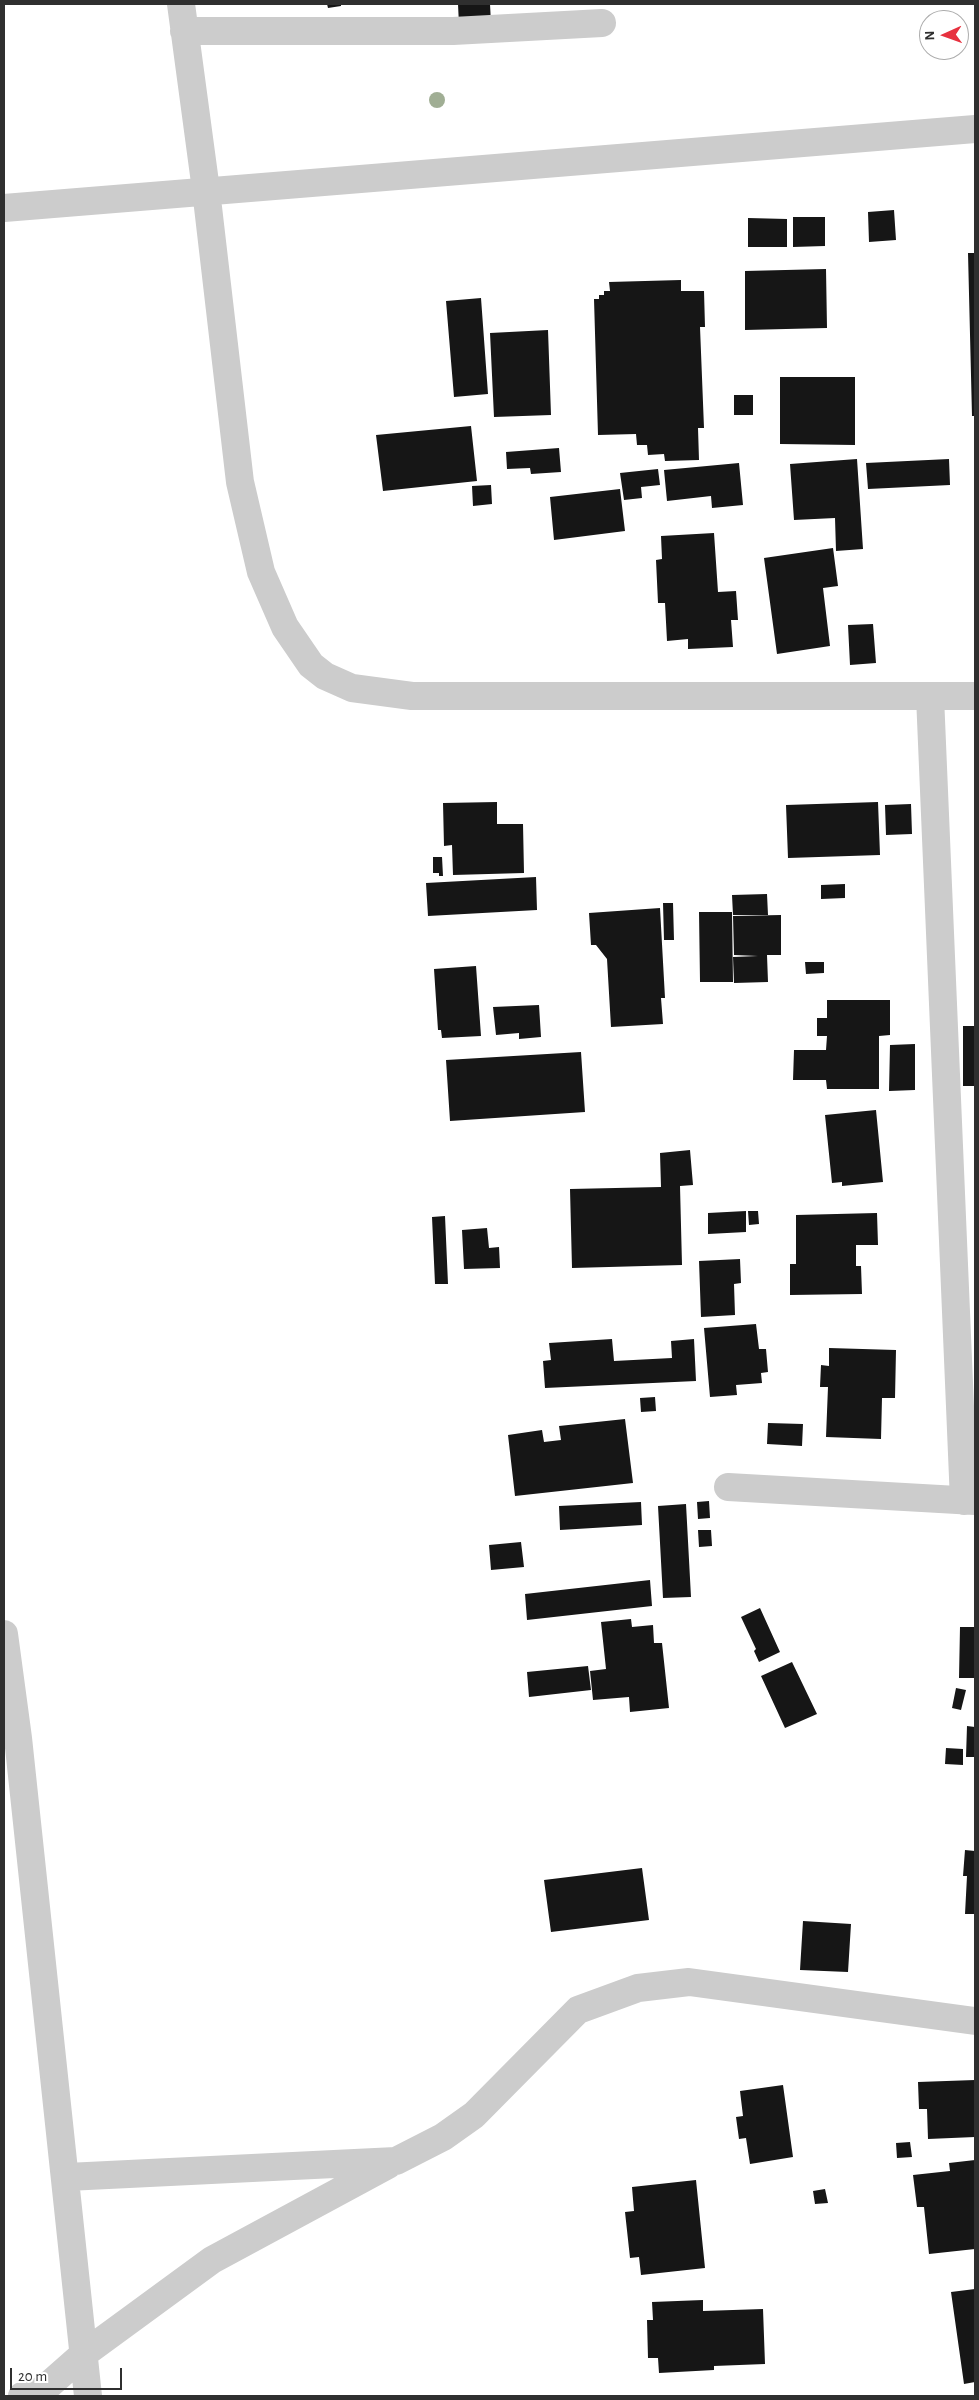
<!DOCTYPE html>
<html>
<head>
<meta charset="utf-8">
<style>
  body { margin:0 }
  #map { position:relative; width:979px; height:2400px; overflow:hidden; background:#fff; font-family:"Alegreya Sans",sans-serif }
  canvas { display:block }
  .frame { position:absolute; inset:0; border:5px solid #2f2f2f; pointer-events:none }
  .north { position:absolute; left:919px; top:10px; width:50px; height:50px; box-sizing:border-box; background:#fff; border:1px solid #acacac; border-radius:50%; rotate:268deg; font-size:14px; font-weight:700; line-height:20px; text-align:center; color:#2f2f2f }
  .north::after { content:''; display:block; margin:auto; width:18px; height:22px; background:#e7313f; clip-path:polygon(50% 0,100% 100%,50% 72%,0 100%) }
  .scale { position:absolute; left:10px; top:2368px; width:112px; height:22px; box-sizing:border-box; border:2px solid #2f2f2f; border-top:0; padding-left:6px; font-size:15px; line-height:18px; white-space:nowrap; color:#2f2f2f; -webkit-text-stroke:4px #fff; paint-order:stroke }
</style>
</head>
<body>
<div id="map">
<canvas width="979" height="2400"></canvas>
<div class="frame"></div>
<div class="north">N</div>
<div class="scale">20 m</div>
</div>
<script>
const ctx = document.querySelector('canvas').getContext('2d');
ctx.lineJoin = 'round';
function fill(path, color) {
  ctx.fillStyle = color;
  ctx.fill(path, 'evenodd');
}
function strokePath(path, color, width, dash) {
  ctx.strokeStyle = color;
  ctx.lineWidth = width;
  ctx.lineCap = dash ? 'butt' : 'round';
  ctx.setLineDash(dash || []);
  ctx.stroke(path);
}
fill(new Path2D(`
  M 327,4 L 341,4 L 341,6 L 328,8 Z
  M 458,4 L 490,4 L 491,23 L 459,25 Z
  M 894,210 L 896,240 L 869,242 L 868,212 Z
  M 793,217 L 825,217 L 825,246 L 793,247 Z
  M 748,218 L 787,219 L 787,247 L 748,247 Z
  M 968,253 L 975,253 L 975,416 L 972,416 Z
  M 826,269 L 827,328 L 745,330 L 745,271 Z
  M 681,280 L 681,291 L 704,291 L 705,327 L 700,327 L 704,428 L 698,428 L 699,460 L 665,461 L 664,454 L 648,455 L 647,445 L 637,445 L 636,434 L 598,435 L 594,299 L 599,299 L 599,295 L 604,295 L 604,291 L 610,291 L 609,282 Z
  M 481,298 L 488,394 L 454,397 L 446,301 Z
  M 548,330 L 551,415 L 494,417 L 490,333 Z
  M 780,377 L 855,377 L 855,445 L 780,444 Z
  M 734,395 L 753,395 L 753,415 L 734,415 Z
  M 471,426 L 477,481 L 383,491 L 376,435 Z
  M 559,448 L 561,472 L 531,474 L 530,468 L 507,469 L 506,452 Z
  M 857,459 L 863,549 L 836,551 L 835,518 L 794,520 L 790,464 Z
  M 949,459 L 950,485 L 868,489 L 866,463 Z
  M 739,463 L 743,505 L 712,508 L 711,496 L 667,501 L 664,470 Z
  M 658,469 L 660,485 L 641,487 L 642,498 L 624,500 L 620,473 Z
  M 491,485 L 492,504 L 473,506 L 472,486 Z
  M 620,489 L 625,531 L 554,540 L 550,497 Z
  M 714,533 L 718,592 L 736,591 L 738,620 L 731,620 L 733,647 L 688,649 L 688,639 L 667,641 L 665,603 L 658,603 L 656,560 L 662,559 L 661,536 Z
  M 833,548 L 838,586 L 823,588 L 830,646 L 777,654 L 764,558 Z
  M 873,624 L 876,663 L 850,665 L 848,625 Z
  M 497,802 L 497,824 L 523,824 L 524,873 L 453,875 L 452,845 L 444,846 L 443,803 Z
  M 878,802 L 880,855 L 788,858 L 786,805 Z
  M 911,804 L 912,834 L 886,835 L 885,805 Z
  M 433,857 L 442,857 L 443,876 L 439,876 L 439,873 L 433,873 Z
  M 536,877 L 537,910 L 428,916 L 426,883 Z
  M 845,884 L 845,898 L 821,899 L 821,885 Z
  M 767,894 L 768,915 L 733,915 L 732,895 Z
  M 663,903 L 673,903 L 674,940 L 664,940 Z
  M 660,908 L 665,998 L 661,998 L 663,1024 L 611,1027 L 607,959 L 596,945 L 591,945 L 589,913 Z
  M 699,912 L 732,912 L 733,982 L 700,982 Z
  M 781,915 L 781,955 L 767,955 L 768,982 L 734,983 L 733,957 L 758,956 L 734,955 L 733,916 Z
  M 805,962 L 824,962 L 824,973 L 806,974 Z
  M 476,966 L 481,1036 L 442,1038 L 441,1030 L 438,1030 L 434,969 Z
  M 827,1000 L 890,1000 L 890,1035 L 879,1036 L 879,1089 L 827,1089 L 826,1080 L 793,1080 L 794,1050 L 826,1050 L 827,1036 L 817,1036 L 817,1018 L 827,1018 Z
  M 539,1005 L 541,1037 L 519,1039 L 519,1033 L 496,1035 L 493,1007 Z
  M 963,1026 L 975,1026 L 975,1086 L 963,1086 Z
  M 915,1044 L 915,1090 L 889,1091 L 890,1045 Z
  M 581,1052 L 585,1112 L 450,1121 L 446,1060 Z
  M 876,1110 L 883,1182 L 842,1186 L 842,1182 L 832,1183 L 825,1115 Z
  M 690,1150 L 693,1185 L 680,1186 L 682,1265 L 572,1268 L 570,1189 L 661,1187 L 660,1153 Z
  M 746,1211 L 746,1232 L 708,1234 L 708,1213 Z
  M 748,1211 L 758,1211 L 759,1224 L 749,1225 Z
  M 877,1213 L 878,1245 L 856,1245 L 856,1266 L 861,1266 L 862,1294 L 790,1295 L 790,1264 L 796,1264 L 796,1215 Z
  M 445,1216 L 448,1284 L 435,1284 L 432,1217 Z
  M 487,1228 L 489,1248 L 499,1247 L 500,1268 L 464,1269 L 462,1230 Z
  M 740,1259 L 741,1283 L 734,1284 L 735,1315 L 701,1317 L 699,1261 Z
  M 756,1324 L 759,1349 L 766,1349 L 768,1372 L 761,1373 L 762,1383 L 736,1385 L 737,1395 L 710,1397 L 704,1328 Z
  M 612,1339 L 614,1361 L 672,1358 L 671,1341 L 694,1339 L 696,1381 L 545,1388 L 543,1361 L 551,1360 L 549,1343 Z
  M 829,1348 L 896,1350 L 895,1398 L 882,1398 L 881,1439 L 826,1437 L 828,1387 L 820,1387 L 821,1365 L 829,1366 Z
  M 655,1397 L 656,1411 L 641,1412 L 640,1398 Z
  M 625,1419 L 633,1483 L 515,1496 L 508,1435 L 542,1430 L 544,1442 L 561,1440 L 559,1426 Z
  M 768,1423 L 803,1424 L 802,1446 L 767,1444 Z
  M 709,1501 L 710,1518 L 698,1519 L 697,1502 Z
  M 641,1502 L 642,1525 L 560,1530 L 559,1506 Z
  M 686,1504 L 691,1597 L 663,1598 L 658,1506 Z
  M 698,1530 L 711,1530 L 712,1546 L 699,1547 Z
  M 521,1542 L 524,1567 L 491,1570 L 489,1545 Z
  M 650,1580 L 652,1606 L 527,1620 L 525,1594 Z
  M 760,1608 L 780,1652 L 759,1662 L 754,1651 L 756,1649 L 741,1617 Z
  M 631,1619 L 632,1627 L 653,1625 L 654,1643 L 662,1643 L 669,1708 L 630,1712 L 629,1697 L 593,1700 L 590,1671 L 606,1669 L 601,1622 Z
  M 960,1627 L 975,1627 L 975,1678 L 959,1678 Z
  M 792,1662 L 817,1714 L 785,1728 L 761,1676 Z
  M 588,1666 L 591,1690 L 529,1697 L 527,1672 Z
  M 956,1688 L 966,1690 L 961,1710 L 952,1708 Z
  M 967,1726 L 975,1727 L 975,1757 L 966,1757 Z
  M 946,1748 L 963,1749 L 963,1765 L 945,1764 Z
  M 965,1850 L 975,1851 L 975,1914 L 965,1914 L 967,1876 L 963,1876 Z
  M 642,1868 L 649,1920 L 551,1932 L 544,1880 Z
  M 803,1921 L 851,1924 L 848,1972 L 800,1970 Z
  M 975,2080 L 975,2137 L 928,2139 L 927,2109 L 919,2109 L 918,2082 Z
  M 783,2085 L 793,2157 L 750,2164 L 746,2138 L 739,2139 L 736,2117 L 743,2116 L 740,2091 Z
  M 910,2142 L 912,2157 L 897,2158 L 896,2143 Z
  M 975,2160 L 975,2249 L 929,2254 L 924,2207 L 917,2207 L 913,2175 L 950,2171 L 949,2163 Z
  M 696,2180 L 705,2268 L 641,2275 L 639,2257 L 630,2258 L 625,2212 L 634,2211 L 632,2187 Z
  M 825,2189 L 828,2203 L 815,2204 L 813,2191 Z
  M 975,2289 L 975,2382 L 964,2384 L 951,2292 Z
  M 703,2300 L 703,2311 L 763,2309 L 765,2364 L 714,2366 L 714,2370 L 659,2373 L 658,2358 L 648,2358 L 647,2320 L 653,2320 L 652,2302 Z`), '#161616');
strokePath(new Path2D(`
  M 181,4 L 206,190 L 240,482 L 261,572 L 285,627 L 311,665 L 325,676 L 352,688 L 412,696 L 975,696
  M 184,31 L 453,31 L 602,23
  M 4,208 L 975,129
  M 930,696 L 964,1501
  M 728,1487 L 975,1501
  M 4,1634 L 18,1738 L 88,2396
  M 67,2177 L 396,2161 L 443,2137 L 474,2115 L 578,2010 L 638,1988 L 689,1982 L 975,2021
  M 22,2396 L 43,2390 L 85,2353 L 212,2260 L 388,2165`), '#ccc', 28);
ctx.fillStyle = '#a0ae94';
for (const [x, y] of [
  [437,100]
]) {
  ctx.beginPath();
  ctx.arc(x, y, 8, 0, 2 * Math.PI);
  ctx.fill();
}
</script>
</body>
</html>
